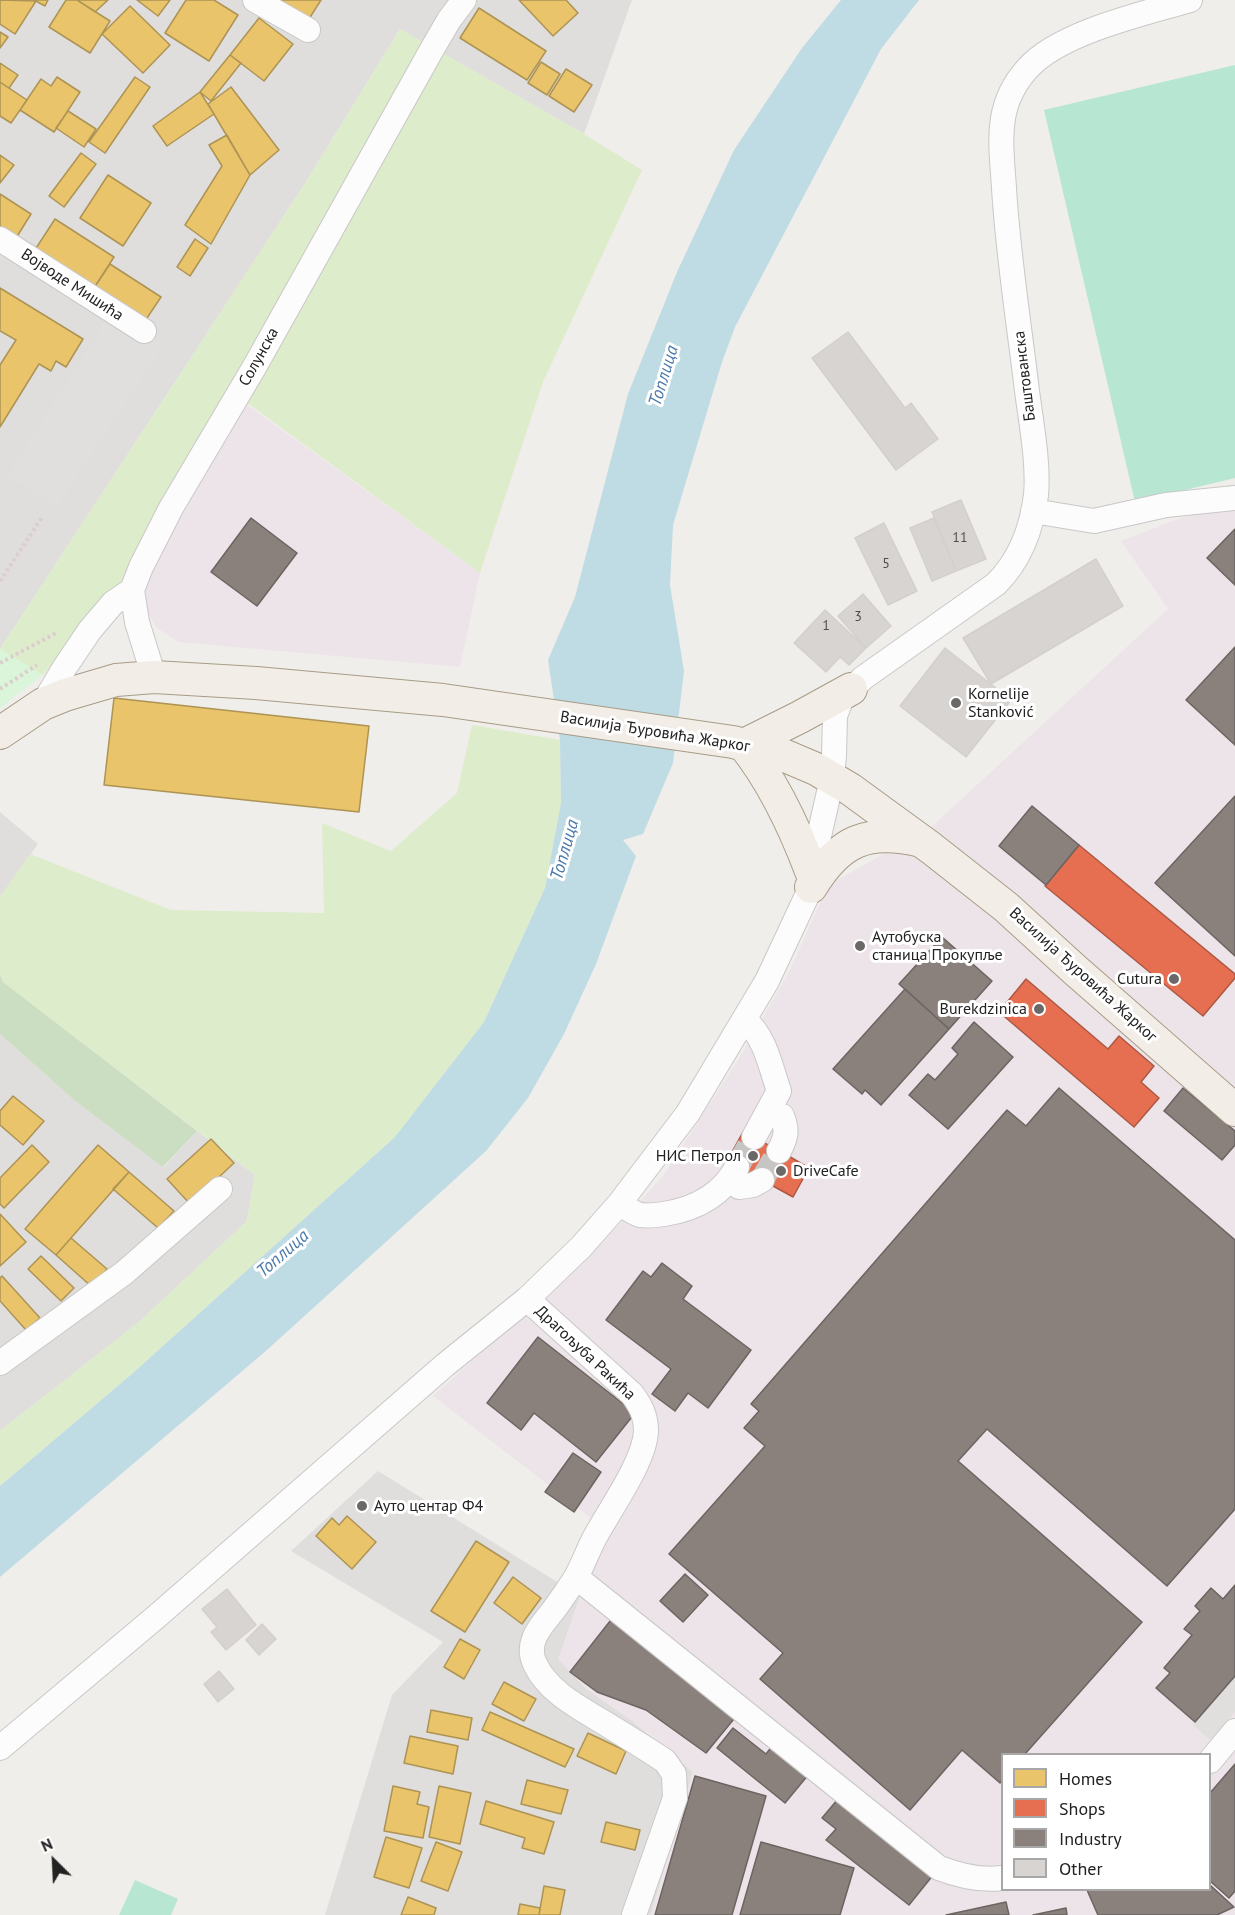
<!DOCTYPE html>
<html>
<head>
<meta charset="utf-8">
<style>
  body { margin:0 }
  #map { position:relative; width:1235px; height:1915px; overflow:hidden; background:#f0eeeb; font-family:"PT Sans",sans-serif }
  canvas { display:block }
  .legend { position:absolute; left:1001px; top:1753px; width:210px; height:138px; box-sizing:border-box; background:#fff; border:2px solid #a7a7a7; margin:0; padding:8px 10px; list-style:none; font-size:18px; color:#222 }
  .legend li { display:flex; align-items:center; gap:12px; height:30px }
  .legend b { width:30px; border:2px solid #a7a7a7 }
  .north { position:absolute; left:24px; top:1831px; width:60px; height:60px; -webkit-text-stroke:4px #fff; paint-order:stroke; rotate:336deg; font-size:16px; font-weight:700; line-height:24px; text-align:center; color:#222 }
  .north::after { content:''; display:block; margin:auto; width:21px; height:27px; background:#222; clip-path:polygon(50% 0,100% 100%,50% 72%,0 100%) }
</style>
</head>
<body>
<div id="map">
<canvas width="1235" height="1915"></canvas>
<ul class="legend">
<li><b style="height:16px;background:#e9c46a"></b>Homes</li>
<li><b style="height:16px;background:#e76f51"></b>Shops</li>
<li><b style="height:16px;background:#8a817c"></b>Industry</li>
<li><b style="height:16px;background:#d7d4d2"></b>Other</li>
</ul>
<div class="north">N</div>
</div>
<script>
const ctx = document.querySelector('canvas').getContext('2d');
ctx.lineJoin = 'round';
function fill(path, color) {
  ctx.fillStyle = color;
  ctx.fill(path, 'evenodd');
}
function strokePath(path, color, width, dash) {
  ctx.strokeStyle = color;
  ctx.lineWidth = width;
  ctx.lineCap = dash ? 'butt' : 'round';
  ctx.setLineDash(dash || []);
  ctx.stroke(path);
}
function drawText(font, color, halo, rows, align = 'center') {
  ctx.font = font + ' "PT Sans",sans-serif';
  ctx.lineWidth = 6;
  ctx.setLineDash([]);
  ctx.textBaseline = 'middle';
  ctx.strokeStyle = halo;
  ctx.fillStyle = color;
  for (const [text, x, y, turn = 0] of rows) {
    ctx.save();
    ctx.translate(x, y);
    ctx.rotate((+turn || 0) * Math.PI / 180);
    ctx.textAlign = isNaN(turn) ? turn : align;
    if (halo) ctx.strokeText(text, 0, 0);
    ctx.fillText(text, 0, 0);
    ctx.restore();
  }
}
fill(new Path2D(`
  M 0,0 L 632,0 L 584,134 L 400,29 L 304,185 L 0,649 Z
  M 0,812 L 38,844 L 0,897 Z
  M 0,1034 L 74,1100 L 164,1167 L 197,1131 L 255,1175 L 247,1221 L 139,1322 L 0,1431 Z
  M 378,1471 L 580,1596 L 559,1659 L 693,1772 L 651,1915 L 325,1915 L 392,1695 L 443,1642 L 291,1551 Z`), '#dfdedc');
fill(new Path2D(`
  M 245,403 L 480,573 L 460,667 L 178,642 L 157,628 L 142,604 L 150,573 Z
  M 1235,497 L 1235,1915 L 651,1915 L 693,1772 L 639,1726 L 586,1689 L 558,1659 L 604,1528 L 433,1396 L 603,1242 L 663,1176 L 738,1060 L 788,974 L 828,885 L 929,829 L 1168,609 L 1121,541 ZM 1002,1754 L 1210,1754 L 1210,1890 L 1002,1890 Z`), '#ede4e9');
fill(new Path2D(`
  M 400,29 L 584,134 L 642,170 L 543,382 L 480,573 L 231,391 L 120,584 L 43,675 L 0,649 L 304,185 Z
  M 472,725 L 560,740 L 561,803 L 545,888 L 484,1022 L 395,1137 L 133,1373 L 0,1486 L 0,1431 L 139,1322 L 247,1221 L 255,1175 L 3,982 L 0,975 L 0,897 L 30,854 L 171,910 L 324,913 L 322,823 L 391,851 L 457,793 Z`), '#ddeccb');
fill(new Path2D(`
  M 0,975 L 3,982 L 197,1131 L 163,1167 L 74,1100 L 0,1034 Z`), '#cbdec1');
fill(new Path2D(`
  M 0,649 L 43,675 L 0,708 Z`), '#daf5da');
fill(new Path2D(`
  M 1235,65 L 1235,478 L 1135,502 L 1044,110 Z
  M 135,1880 L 178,1899 L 171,1915 L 119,1915 Z`), '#b7e6d2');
fill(new Path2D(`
  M 112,311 L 164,345 L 57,507 L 7,476 Z
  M 1235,1677 L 1235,1712 L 1210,1740 L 1193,1725 Z`), '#e0dfde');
fill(new Path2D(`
  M 841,0 L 919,0 L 881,49 L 735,327 L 722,362 L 673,525 L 670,585 L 684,671 L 673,763 L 643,834 L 623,840 L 636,856 L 596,964 L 564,1034 L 528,1098 L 486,1151 L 267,1350 L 0,1577 L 0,1486 L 133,1373 L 395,1137 L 484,1022 L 545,888 L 561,803 L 560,740 L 548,660 L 575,597 L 628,394 L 677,272 L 734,150 L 802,48 Z`), '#bfdbe3');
const homes = new Path2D(`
  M 0,0 L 36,1 L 15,34 L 0,24 Z
  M 34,0 L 48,0 L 45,6 Z
  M 66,0 L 77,0 L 110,21 L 90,53 L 49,27 Z
  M 77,0 L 108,0 L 95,12 Z
  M 137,0 L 170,0 L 158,16 Z
  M 186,0 L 214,0 L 238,15 L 209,61 L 165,33 Z
  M 282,0 L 321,0 L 307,22 L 279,4 Z
  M 519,0 L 566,0 L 578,13 L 553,36 Z
  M 130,6 L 170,45 L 143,73 L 102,34 Z
  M 479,8 L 546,51 L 527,80 L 460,38 Z
  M 259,18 L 293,44 L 264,81 L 230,55 Z
  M 0,32 L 8,37 L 0,48 Z
  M 230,55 L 241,63 L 211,101 L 200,92 Z
  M 541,62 L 560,74 L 547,95 L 528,83 Z
  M 0,63 L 18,75 L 9,88 L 0,82 Z
  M 566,69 L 592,85 L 574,112 L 549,96 Z
  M 57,77 L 80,92 L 54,132 L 20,110 L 41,79 L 51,86 Z
  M 135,77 L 150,87 L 105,153 L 89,142 Z
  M 0,82 L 27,100 L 11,123 L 0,116 Z
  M 231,87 L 279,150 L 250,175 L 208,104 Z
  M 200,92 L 214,114 L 167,146 L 153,126 Z
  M 68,111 L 96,129 L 84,147 L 56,128 Z
  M 227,135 L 250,175 L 211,244 L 185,225 L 222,166 L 209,145 Z
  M 81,153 L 96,164 L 64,207 L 49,196 Z
  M 0,155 L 14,165 L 0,183 Z
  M 108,175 L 151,203 L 123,246 L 80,218 Z
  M 0,194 L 31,214 L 13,243 L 0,235 Z
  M 55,219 L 114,257 L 90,294 L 31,256 Z
  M 195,239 L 208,248 L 190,276 L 177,267 Z
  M 110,264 L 161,297 L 141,327 L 90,294 Z
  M 0,288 L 83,339 L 66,367 L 56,361 L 51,371 L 39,364 L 0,427 L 0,365 L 16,340 L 0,331 Z
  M 114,698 L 369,726 L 359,812 L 104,785 Z
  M 13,1096 L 44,1121 L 23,1145 L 0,1125 L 0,1111 Z
  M 211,1139 L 234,1163 L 190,1204 L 167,1179 Z
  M 32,1145 L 49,1162 L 4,1208 L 0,1204 L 0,1178 Z
  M 98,1145 L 129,1172 L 56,1255 L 25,1229 Z
  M 129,1172 L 174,1211 L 158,1228 L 113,1189 Z
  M 0,1214 L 26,1242 L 0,1266 Z
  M 71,1238 L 107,1269 L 92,1287 L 56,1255 Z
  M 41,1256 L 74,1288 L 61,1301 L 28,1269 Z
  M 2,1276 L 40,1318 L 26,1330 L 0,1301 L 0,1278 Z
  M 347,1516 L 376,1542 L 352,1569 L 316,1536 L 332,1518 L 339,1525 Z
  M 476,1541 L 509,1562 L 465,1632 L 431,1611 Z
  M 513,1577 L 541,1598 L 522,1624 L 494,1603 Z
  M 460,1639 L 480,1650 L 464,1679 L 444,1667 Z
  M 504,1682 L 536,1699 L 524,1721 L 492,1704 Z
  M 431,1710 L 472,1718 L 468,1740 L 427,1732 Z
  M 490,1712 L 574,1749 L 565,1767 L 482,1730 Z
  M 588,1733 L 626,1751 L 616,1774 L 577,1756 Z
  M 410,1736 L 458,1746 L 453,1774 L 404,1763 Z
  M 527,1780 L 568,1790 L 561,1814 L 521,1804 Z
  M 393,1786 L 420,1792 L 417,1804 L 429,1807 L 423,1838 L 384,1831 Z
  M 439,1786 L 471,1793 L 460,1844 L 429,1837 Z
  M 486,1801 L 554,1822 L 544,1854 L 522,1848 L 525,1838 L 480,1824 Z
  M 606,1822 L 640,1830 L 635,1850 L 601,1842 Z
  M 386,1837 L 422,1848 L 409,1888 L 374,1877 Z
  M 436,1842 L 462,1852 L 448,1891 L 421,1881 Z
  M 544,1886 L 565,1890 L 560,1915 L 539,1915 Z
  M 408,1897 L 436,1908 L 434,1915 L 401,1915 Z
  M 520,1904 L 540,1908 L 539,1915 L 518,1915 Z`);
fill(homes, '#e9c46a');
strokePath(homes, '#ad9354', 1.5);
const shops = new Path2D(`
  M 1079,845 L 1235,974 L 1235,978 L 1203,1016 L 1045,886 Z
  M 1026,979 L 1108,1049 L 1119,1036 L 1154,1066 L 1141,1082 L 1159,1098 L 1134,1127 L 999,1012 Z
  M 743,1132 L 780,1151 L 764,1181 L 727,1161 Z
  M 780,1151 L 809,1168 L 793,1197 L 764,1181 Z`);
fill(shops, '#e76f51');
strokePath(shops, '#ac5843', 1.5);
const industry = new Path2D(`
  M 251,518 L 297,553 L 257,606 L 211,572 Z
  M 1235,529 L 1235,585 L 1207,558 Z
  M 1235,647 L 1235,745 L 1186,700 Z
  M 1235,796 L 1235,956 L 1155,883 Z
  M 1032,806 L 1079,845 L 1046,885 L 999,846 Z
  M 942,937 L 992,981 L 949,1029 L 899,984 Z
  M 905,989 L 949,1029 L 881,1105 L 865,1090 L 862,1094 L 833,1069 Z
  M 974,1022 L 1013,1057 L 948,1129 L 909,1095 L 928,1074 L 935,1080 L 958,1054 L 952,1048 Z
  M 1059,1088 L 1235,1240 L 1235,1509 L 1167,1586 L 987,1429 L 958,1461 L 1142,1622 L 1025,1754 L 1002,1754 L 1002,1780 L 1000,1783 L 962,1750 L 910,1810 L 760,1679 L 783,1653 L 669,1554 L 765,1446 L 744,1428 L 759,1411 L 751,1404 L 1007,1110 L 1026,1126 Z
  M 1183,1088 L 1235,1131 L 1235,1145 L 1222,1160 L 1164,1111 Z
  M 662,1263 L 692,1286 L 683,1299 L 751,1350 L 708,1408 L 688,1393 L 675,1411 L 652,1394 L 671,1369 L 606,1320 L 643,1271 L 651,1277 Z
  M 538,1337 L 635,1413 L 596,1462 L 534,1413 L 521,1430 L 487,1403 Z
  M 573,1453 L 601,1472 L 574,1512 L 545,1492 Z
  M 685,1574 L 708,1595 L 683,1622 L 660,1601 Z
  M 1235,1585 L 1235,1676 L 1195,1722 L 1156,1688 L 1170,1673 L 1164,1668 L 1192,1635 L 1184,1629 L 1200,1611 L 1195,1606 L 1211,1588 L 1223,1599 Z
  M 614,1616 L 738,1714 L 706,1753 L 646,1710 L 597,1692 L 570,1672 Z
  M 733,1728 L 766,1754 L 773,1745 L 809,1774 L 785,1803 L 717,1748 Z
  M 1235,1764 L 1235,1891 L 1229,1898 L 1210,1881 L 1210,1793 Z
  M 695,1776 L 766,1796 L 732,1915 L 655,1915 Z
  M 838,1799 L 934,1874 L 909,1905 L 826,1840 L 836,1829 L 822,1818 Z
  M 761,1842 L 854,1868 L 840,1915 L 740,1915 Z
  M 1210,1885 L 1234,1907 L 1217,1915 L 1098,1915 L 1087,1890 L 1210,1890 Z
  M 1006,1902 L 1009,1915 L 946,1915 Z
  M 1066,1908 L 1067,1915 L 1033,1915 Z`);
fill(industry, '#8a817c');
strokePath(industry, '#6b6461', 1.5);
const building = new Path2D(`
  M 848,332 L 905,408 L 911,403 L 938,439 L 896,470 L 812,358 Z
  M 961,500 L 986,559 L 956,571 L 932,512 Z
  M 934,518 L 956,571 L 932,581 L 910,528 Z
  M 884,523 L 917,591 L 888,605 L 855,538 Z
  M 1096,559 L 1123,606 L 991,684 L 963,638 Z
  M 863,594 L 891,626 L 866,648 L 838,616 Z
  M 825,610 L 866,648 L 849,665 L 840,657 L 826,672 L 794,643 Z
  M 945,648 L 1011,700 L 966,757 L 900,706 Z
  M 227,1589 L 256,1625 L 226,1650 L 211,1632 L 217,1627 L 202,1609 Z
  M 262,1624 L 276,1639 L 259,1655 L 246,1640 Z
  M 219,1671 L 234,1689 L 218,1702 L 204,1684 Z`);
fill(building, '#d7d4d2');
strokePath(building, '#d3d0cc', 1.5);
strokePath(new Path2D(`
  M 737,1167 L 754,1137
  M 762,1180 L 779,1151`), '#c7c5c3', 24, [24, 12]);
const minor = new Path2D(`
  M 255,0 L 308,30
  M 0,239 L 144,331
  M 1033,511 L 1094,521 L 1166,505 L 1235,498
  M 132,590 L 137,622 L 154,677
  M 43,704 L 65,667 L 90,630 L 113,603 L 132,590 L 141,567 L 171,508 L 255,366 L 431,51 L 449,20 L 464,0
  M 745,1020 C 766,1038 770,1066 779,1091 L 754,1137
  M 779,1151 C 786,1138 788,1130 782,1116
  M 739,1187 L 753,1185 L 762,1180
  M 619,1204 C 626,1207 633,1213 640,1215 C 648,1216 657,1215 664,1214 C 696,1209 722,1195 737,1167
  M 527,1299 L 632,1394 C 641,1406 646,1416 646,1431 C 645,1461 610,1509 595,1537 C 587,1552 582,1568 573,1582 C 566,1592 560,1602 552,1612 C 540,1627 525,1643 535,1664 C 549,1694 584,1710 611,1727 C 629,1738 647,1749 665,1761 L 674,1774 L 675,1798 L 634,1915
  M 0,1363 L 124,1273 L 220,1189
  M 576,1577 L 939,1868 C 960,1876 980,1881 1002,1878
  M 0,1748 L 156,1617 L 445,1365 L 527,1299 L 581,1247 L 619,1204 L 688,1113 L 767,981 L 811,887 L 811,871 L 832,779 L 834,755 L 835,716 L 841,700 L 863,678 L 996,584 C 1020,560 1032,528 1036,495 C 1039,464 1031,422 1027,391 C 1019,323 1008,256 1004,188 C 1001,142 994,105 1028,68 C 1061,32 1143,14 1190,0
  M 1210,1761 L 1235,1731`);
const major = new Path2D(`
  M 0,733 L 43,704 L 65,695 L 116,680 L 154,677 L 256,683 L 443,700 L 733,742 L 783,755 L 816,769 L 850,789 L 931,848 L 1006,907 L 1074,969 L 1235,1110
  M 811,871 C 794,826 774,783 744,745 L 800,717 L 851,689
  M 811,887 C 839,841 867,828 921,841`);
strokePath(minor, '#c9c8c7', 26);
strokePath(major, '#a79c86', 34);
strokePath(new Path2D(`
  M 0,581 L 43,516
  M 0,663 L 58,632
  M 0,689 L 37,665`), '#dccecd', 4, [3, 3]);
strokePath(minor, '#fdfcfc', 24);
strokePath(major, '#f3ede7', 32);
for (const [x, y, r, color] of [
  [956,703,6,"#6a6968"],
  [860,946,6,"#6a6968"],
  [1174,979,6,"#6a6968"],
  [1039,1009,6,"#6a6968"],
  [753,1156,6,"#6a6968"],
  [781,1171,6,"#6a6968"],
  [362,1506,6,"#6a6968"]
]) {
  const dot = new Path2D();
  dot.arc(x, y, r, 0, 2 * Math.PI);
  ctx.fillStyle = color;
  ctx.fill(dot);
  strokePath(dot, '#fff', 2);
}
drawText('14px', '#4f4e4e', null, [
  ["11",960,538],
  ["5",886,564],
  ["3",858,617],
  ["1",826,626]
]);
drawText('16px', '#222', '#fff', [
  ["Војводе Мишића",72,285,33],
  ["Солунска",259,357,-61],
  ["Баштованска",1025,376,-97],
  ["Василија Ђуровића Жарког",655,732,9],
  ["Василија Ђуровића Жарког",1083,975,42],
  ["Драгољуба Ракића",585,1353,43]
]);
drawText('16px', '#222', '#fff', [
  ["Kornelije",968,694],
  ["Stanković",968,712],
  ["Аутобуска",872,937],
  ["станица Прокупље",872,955],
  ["Cutura",1162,979,"right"],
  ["Burekdzinica",1027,1009,"right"],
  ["НИС Петрол",741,1156,"right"],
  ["DriveCafe",793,1171],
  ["Ауто центар Ф4",374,1506]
], 'left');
drawText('italic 18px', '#4a7aab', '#fff', [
  ["Топлица",664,376,-73],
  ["Топлица",565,850,-74],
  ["Топлица",283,1254,-41]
]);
</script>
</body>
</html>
